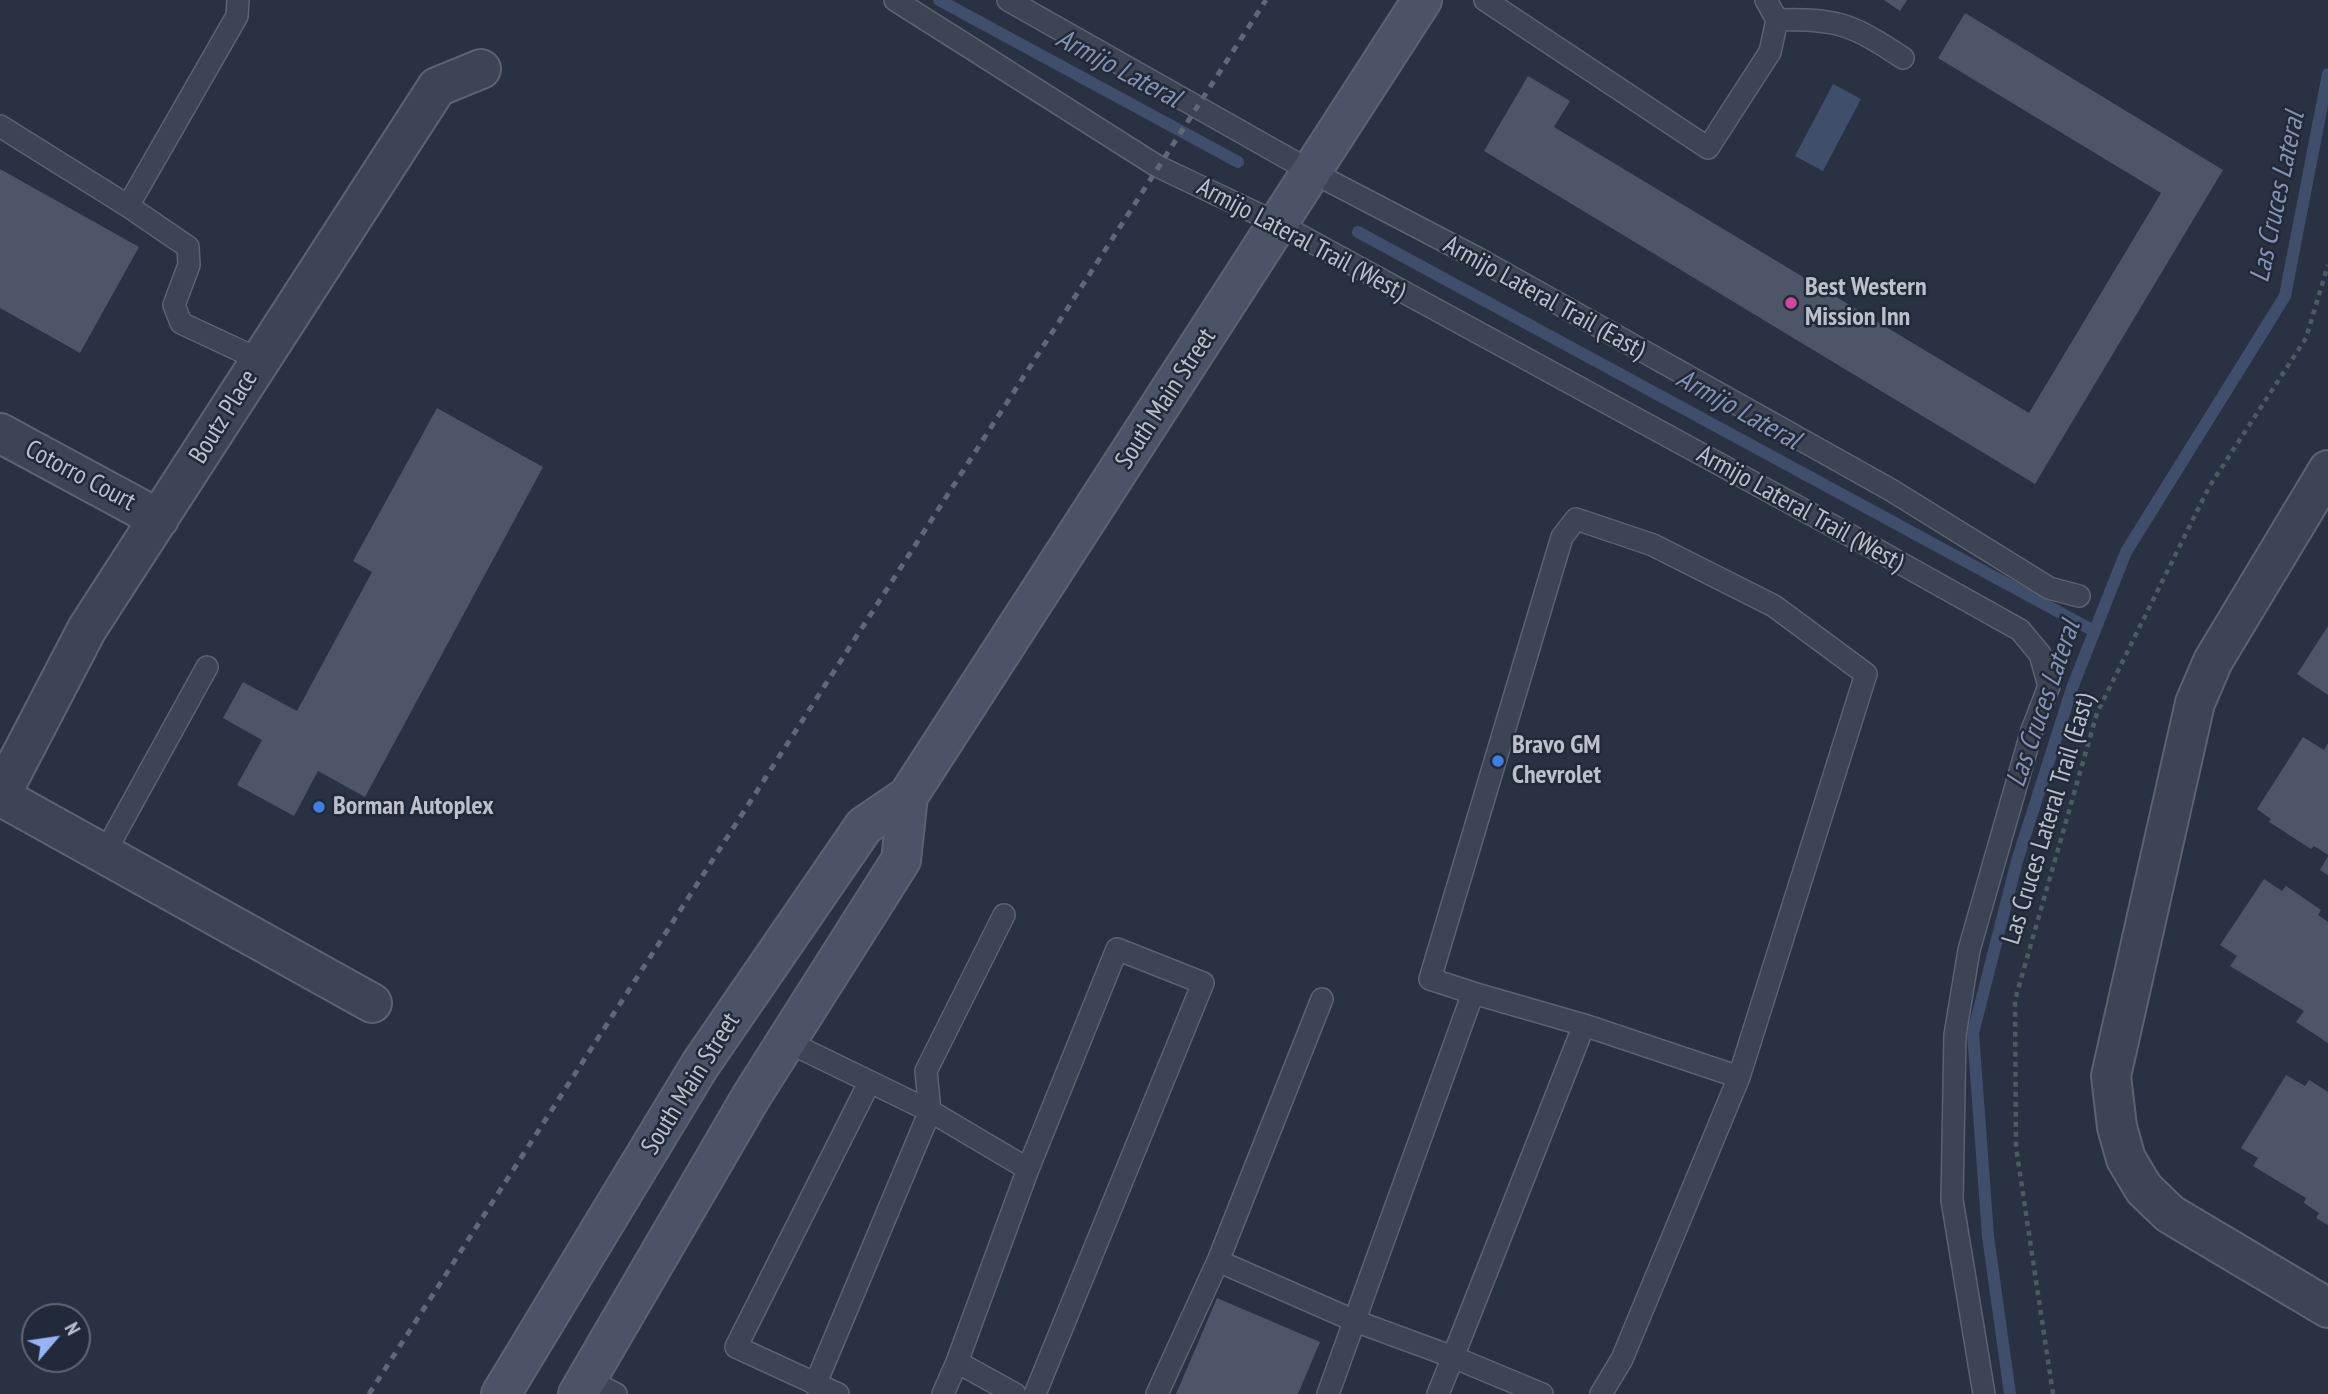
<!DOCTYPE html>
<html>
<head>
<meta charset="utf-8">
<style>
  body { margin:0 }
  #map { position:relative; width:2328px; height:1394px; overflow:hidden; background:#293243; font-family:"PT Sans Narrow",sans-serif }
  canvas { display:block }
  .north { position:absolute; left:21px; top:1303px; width:70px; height:70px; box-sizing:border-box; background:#222938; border:2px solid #5f6573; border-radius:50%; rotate:61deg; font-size:19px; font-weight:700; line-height:28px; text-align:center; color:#bbc0cc }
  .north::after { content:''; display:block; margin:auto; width:24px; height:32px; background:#97b3f5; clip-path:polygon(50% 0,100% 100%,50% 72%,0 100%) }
</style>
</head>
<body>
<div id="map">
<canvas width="2328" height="1394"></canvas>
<div class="north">N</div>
</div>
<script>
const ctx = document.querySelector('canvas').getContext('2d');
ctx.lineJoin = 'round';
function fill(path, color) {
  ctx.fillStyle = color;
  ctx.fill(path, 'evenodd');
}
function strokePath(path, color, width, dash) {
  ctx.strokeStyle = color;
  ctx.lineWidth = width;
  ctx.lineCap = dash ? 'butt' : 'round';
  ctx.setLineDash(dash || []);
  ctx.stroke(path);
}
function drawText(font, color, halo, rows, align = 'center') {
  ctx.font = font + ' "PT Sans Narrow",sans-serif';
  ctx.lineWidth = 5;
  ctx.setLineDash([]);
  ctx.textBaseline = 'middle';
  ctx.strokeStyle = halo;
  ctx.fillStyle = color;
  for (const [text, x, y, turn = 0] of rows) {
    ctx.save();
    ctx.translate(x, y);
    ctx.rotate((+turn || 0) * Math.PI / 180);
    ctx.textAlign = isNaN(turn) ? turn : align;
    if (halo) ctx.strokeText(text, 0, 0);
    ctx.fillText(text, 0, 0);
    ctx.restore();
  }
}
fill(new Path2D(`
  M 1833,84 L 1861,99 L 1823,171 L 1795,156 Z`), '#3f4e6b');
strokePath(new Path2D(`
  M 939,0 L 1238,162
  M 1358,232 L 2094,631
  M 2010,1394 L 1988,1236 L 1973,1033 L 2017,861 L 2072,688 L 2126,552 L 2285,296 L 2328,74`), '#3f4e6b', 12);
fill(new Path2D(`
  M 1884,0 L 1907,0 L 1900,11 Z
  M 1965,13 L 2223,170 L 2035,484 L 1484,151 L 1528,76 L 1570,101 L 1554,127 L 2029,413 L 2161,193 L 1938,58 Z
  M 0,169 L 139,247 L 80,353 L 0,308 Z
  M 437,408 L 543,467 L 365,797 L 318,771 L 294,816 L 237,785 L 262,740 L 223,718 L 243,682 L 297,711 L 372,572 L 353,561 Z
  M 2328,626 L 2328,695 L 2297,674 Z
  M 2303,737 L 2324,750 L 2328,743 L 2328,855 L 2314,846 L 2311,849 L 2269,822 L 2271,819 L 2257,809 Z
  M 2328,856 L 2328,875 L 2320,870 Z
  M 2264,879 L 2282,891 L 2286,886 L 2321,910 L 2318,915 L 2328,922 L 2328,1043 L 2296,1022 L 2304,1011 L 2230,966 L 2237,956 L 2220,945 Z
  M 2286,1075 L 2305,1086 L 2309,1080 L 2328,1092 L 2328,1225 L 2316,1218 L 2319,1213 L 2304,1203 L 2306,1198 L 2253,1166 L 2258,1158 L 2241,1148 Z
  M 1217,1298 L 1320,1342 L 1298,1394 L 1176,1394 Z`), '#4d5669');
const lane = new Path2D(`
  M 238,0 L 237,16 L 128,206 L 188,247 L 189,265 L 174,305 L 181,323 L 260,360
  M 895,0 L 1157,166 L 1279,224 L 1877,550 L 2020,630 L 2040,654 L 2049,686 L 2032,730 L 1969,950 L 1955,1035 L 1952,1200 L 1984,1394
  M 1008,0 L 1312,172 L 1477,258 L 1891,490 L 2049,588 L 2079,596
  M 1485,0 L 1708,148 L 1770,52 L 1777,20 L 1766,0
  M 1777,20 C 1838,18 1853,25 1903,58
  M 0,126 L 128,206
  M 104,854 L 207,667
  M 1473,993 L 1584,1025 L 1739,1077
  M 786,1041 L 930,1111 L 1028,1169 L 957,1362 L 1015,1394
  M 1028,1169 L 1117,949 L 1203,983 L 1035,1394
  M 1218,1261 L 1322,999
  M 587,1379 L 616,1394
  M 815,1385 L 930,1111 L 926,1071 L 1004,915
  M 838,1394 L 736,1347 L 869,1083
  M 943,1394 L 957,1362
  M 1157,1394 L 1218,1261 L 1355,1321 L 1453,1357 L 1438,1394
  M 1328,1394 L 1473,993 L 1430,979 L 1562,537 L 1576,519 L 1653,545 L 1774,606 L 1866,674 L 1739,1077 L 1622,1359 L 1601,1394
  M 1542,1394 L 1453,1357 L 1584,1025`);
const street = new Path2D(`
  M 0,433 L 159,519
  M 2328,470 L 2213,661 L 2195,703 L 2111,1076 L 2117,1127 L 2126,1159 L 2144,1189 L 2170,1214 L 2328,1308
  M 0,796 L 87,629 L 437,87 L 481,69
  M 0,796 L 372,1003`);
const secondary = new Path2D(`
  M 501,1394 L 700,1065 L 864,826 L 908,796 L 1422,0
  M 578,1394 L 751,1097 L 901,860 L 908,796`);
strokePath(lane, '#5c6270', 24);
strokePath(street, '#5c6270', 42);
strokePath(secondary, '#5c6270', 42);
strokePath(new Path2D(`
  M 2053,1394 L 2016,1147 L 2015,1000 L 2097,713 L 2209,487 L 2306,338 L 2328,265`), '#495c60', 4.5, [5, 5]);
strokePath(lane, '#3d4453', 21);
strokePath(street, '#3d4453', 38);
strokePath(secondary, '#4b5366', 38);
strokePath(new Path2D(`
  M 369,1394 L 1266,0`), '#5f687a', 5, [7, 7]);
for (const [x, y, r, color] of [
  [1791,303,7,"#d1479c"],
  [1498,761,7,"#3f7fe0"],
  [319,807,7,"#3f7fe0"]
]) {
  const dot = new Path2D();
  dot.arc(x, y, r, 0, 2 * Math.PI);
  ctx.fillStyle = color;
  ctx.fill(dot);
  strokePath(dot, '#222938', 2.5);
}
drawText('26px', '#bbc0cc', '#222938', [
  ["Armijo Lateral Trail (West)",1301,240,28],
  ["Armijo Lateral Trail (East)",1544,298,29],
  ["South Main Street",1166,399,-57],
  ["Boutz Place",224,417,-58],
  ["Cotorro Court",80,476,28],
  ["Armijo Lateral Trail (West)",1800,509,29],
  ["Las Cruces Lateral Trail (East)",2049,819,-73],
  ["South Main Street",691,1084,-58]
]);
drawText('bold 26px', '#bbc0cc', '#222938', [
  ["Best Western",1805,288],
  ["Mission Inn",1805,318],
  ["Bravo GM",1512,746],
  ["Chevrolet",1512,776],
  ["Borman Autoplex",333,807]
], 'left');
drawText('italic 28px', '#8393b2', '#222938', [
  ["Armijo Lateral",1118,69,28],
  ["Las Cruces Lateral",2278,197,-78],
  ["Armijo Lateral",1738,410,29],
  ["Las Cruces Lateral",2044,704,-71]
]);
</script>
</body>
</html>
